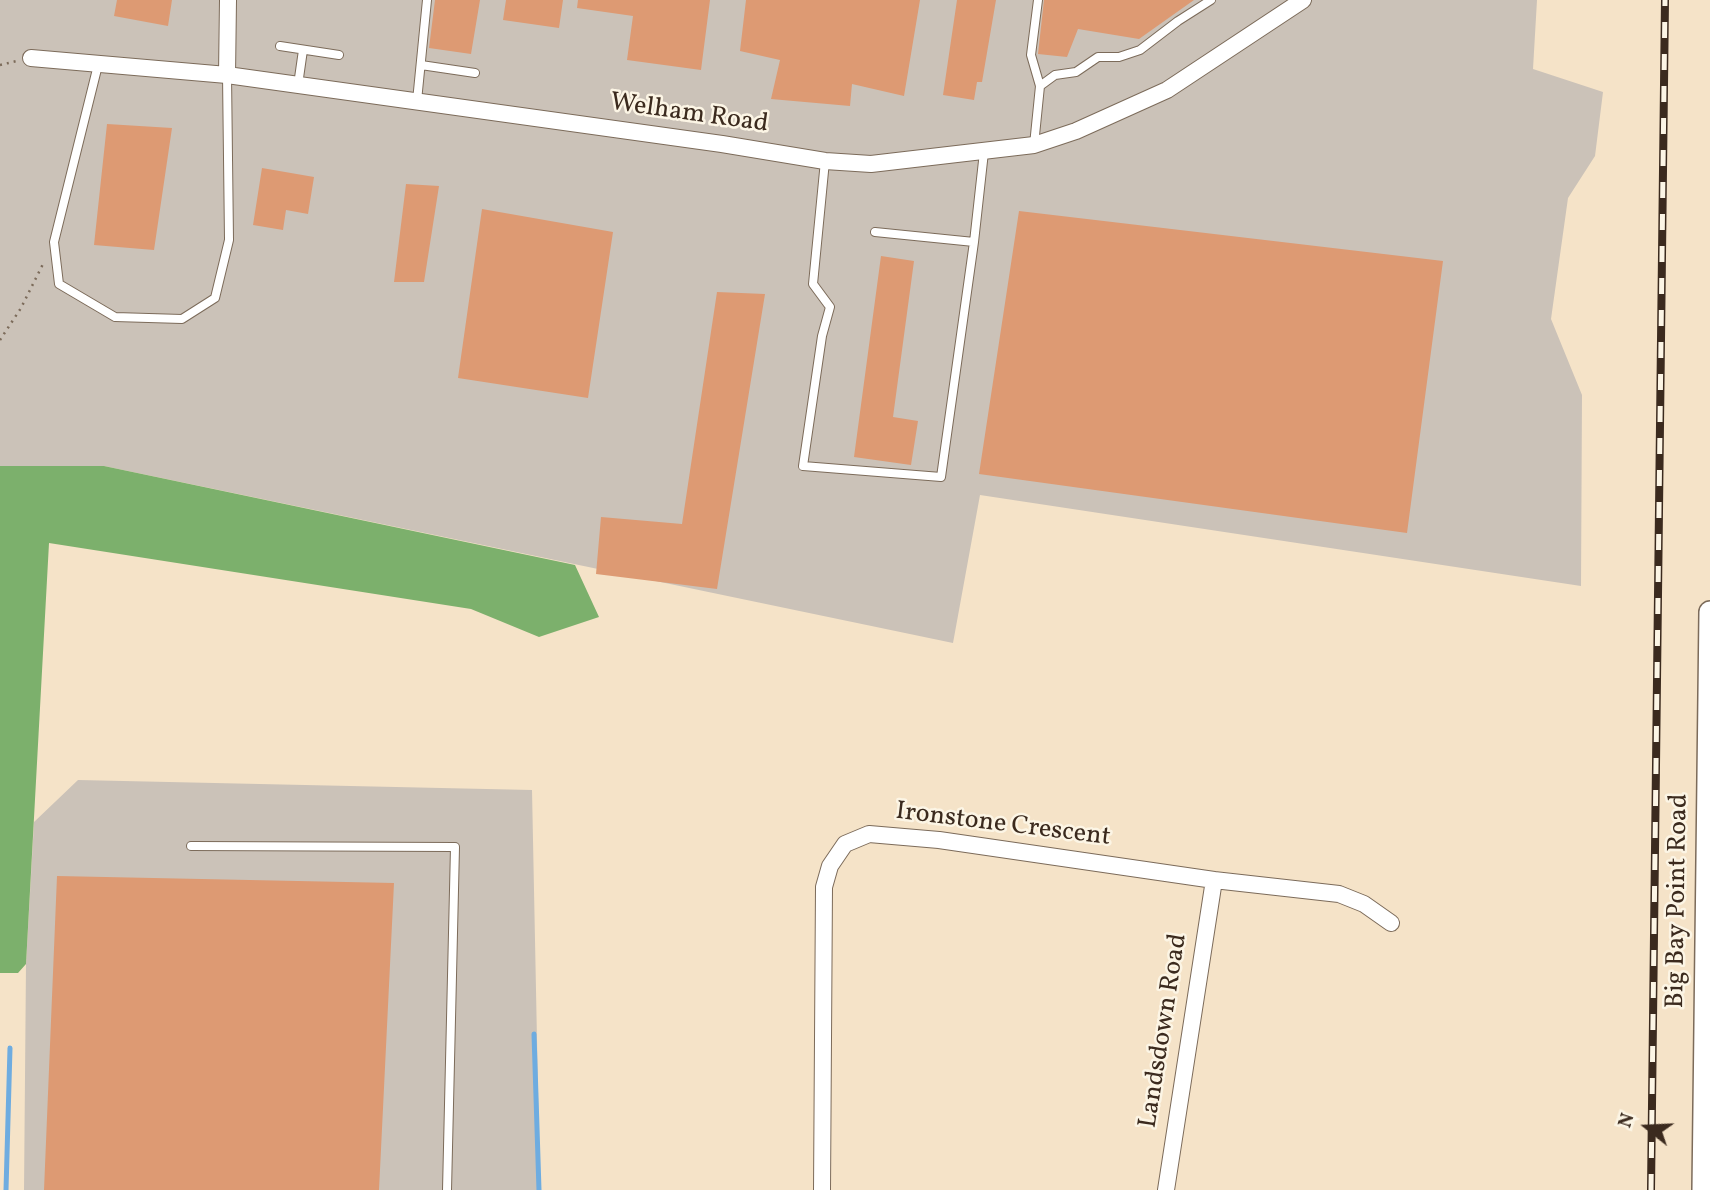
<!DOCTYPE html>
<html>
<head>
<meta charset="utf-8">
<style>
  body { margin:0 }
  #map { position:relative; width:1710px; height:1190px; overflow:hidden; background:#f5e3c8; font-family:Vollkorn,serif }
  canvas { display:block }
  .north { position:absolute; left:1612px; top:1092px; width:70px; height:70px; -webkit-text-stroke:5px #fcf5e5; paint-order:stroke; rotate:288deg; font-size:19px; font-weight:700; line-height:28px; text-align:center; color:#3b2a1e }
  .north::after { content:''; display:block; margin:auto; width:24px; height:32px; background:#3b2a1e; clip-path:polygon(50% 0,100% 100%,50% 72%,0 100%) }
</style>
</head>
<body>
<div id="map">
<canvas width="1710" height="1190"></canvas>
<div class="north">N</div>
</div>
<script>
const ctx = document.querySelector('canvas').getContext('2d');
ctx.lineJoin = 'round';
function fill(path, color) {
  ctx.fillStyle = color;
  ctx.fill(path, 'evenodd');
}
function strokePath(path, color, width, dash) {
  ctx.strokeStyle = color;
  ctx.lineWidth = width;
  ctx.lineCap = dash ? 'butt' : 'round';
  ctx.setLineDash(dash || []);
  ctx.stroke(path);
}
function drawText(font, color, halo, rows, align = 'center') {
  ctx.font = font + ' Vollkorn,serif';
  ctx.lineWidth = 5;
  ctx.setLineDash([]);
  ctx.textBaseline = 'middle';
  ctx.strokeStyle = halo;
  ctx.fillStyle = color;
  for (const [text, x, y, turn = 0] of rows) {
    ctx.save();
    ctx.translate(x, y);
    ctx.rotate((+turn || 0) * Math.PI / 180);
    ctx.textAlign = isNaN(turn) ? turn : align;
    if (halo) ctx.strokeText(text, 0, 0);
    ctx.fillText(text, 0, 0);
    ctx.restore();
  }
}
fill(new Path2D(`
  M 0,0 L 1537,0 L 1533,69 L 1603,92 L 1595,156 L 1568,198 L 1551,319 L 1582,395 L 1581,586 L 980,495 L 953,643 L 104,466 L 0,466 Z
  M 78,780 L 532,790 L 540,1190 L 24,1190 L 26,964 L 34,822 Z`), '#cbc2b8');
fill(new Path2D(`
  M 0,466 L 104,466 L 575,565 L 599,617 L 539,637 L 471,609 L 49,543 L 26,964 L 18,973 L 0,973 Z`), '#7cb06c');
strokePath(new Path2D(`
  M 534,1034 L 539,1190
  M 6,1190 L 10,1048`), '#6eace0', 5);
fill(new Path2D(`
  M 117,0 L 172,0 L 168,26 L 114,16 Z
  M 435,0 L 480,0 L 471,54 L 429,48 Z
  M 506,0 L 563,0 L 559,28 L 503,20 Z
  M 578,0 L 710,0 L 701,70 L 627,60 L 633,16 L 577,8 Z
  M 746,0 L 920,0 L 904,96 L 852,84 L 850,106 L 771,99 L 780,60 L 740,51 Z
  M 957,0 L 996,0 L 982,82 L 977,82 L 974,100 L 943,95 Z
  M 1044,0 L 1194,0 L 1139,39 L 1078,29 L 1067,57 L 1038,54 Z
  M 107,124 L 172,128 L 154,250 L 94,245 Z
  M 262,168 L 314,177 L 308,214 L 286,210 L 283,230 L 253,225 Z
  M 406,184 L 439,186 L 424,282 L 394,282 Z
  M 482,209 L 613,232 L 588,398 L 458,378 Z
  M 1019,211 L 1443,261 L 1407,533 L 979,474 Z
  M 881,256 L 914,261 L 893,417 L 918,421 L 911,465 L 854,457 Z
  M 717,292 L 765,294 L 717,589 L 596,574 L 601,517 L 682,524 Z
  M 57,876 L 394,883 L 379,1190 L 44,1190 Z`), '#dd9a73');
const lane = new Path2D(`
  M 280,46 L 339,55
  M 98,65 L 54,242 L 59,284 L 115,317 L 182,319 L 215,298 L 229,240 L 227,75
  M 421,65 L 475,73
  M 298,85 L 303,50
  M 1040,86 L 1055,75 L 1076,72 L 1098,57 L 1119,57 L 1140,50 L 1178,21 L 1211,0
  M 417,101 L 427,0
  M 1034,145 L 1040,86 L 1031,55 L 1038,0
  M 825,161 L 813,284 L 830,307 L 822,336 L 803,466 L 941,477 L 974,242 L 984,152
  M 875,232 L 974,242
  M 191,846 L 455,847 L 447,1190`);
const street = new Path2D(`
  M 31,58 L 227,75 L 722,144 L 825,161 L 871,164 L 1034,145 L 1076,131 L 1167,90 L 1303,0
  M 227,75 L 228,0
  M 822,1190 L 824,887 L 830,866 L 845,844 L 869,834 L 939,840 L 1214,880 L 1339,894 L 1364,904 L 1391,923
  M 1166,1190 L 1214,880`);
const secondary = new Path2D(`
  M 1703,1190 L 1710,612`);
strokePath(lane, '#7c6b5a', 10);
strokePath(street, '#7c6b5a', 18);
strokePath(secondary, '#7c6b5a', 24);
strokePath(new Path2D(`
  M 0,65 L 17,61
  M 0,340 L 21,308 L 43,264`), '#7c6b5a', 2.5, [2, 5]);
strokePath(lane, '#fff', 8);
strokePath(street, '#fff', 16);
strokePath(secondary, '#fff', 21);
const rail = new Path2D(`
  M 1651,1190 L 1665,0`);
strokePath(rail, '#3b2a1e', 8);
strokePath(rail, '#fcf5e5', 5, [16]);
drawText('26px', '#3b2a1e', '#fcf5e5', [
  ["Welham Road",689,115,8],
  ["Ironstone Crescent",1003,826,7],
  ["Big Bay Point Road",1679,901,-89],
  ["Landsdown Road",1165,1031,-81]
]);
</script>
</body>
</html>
